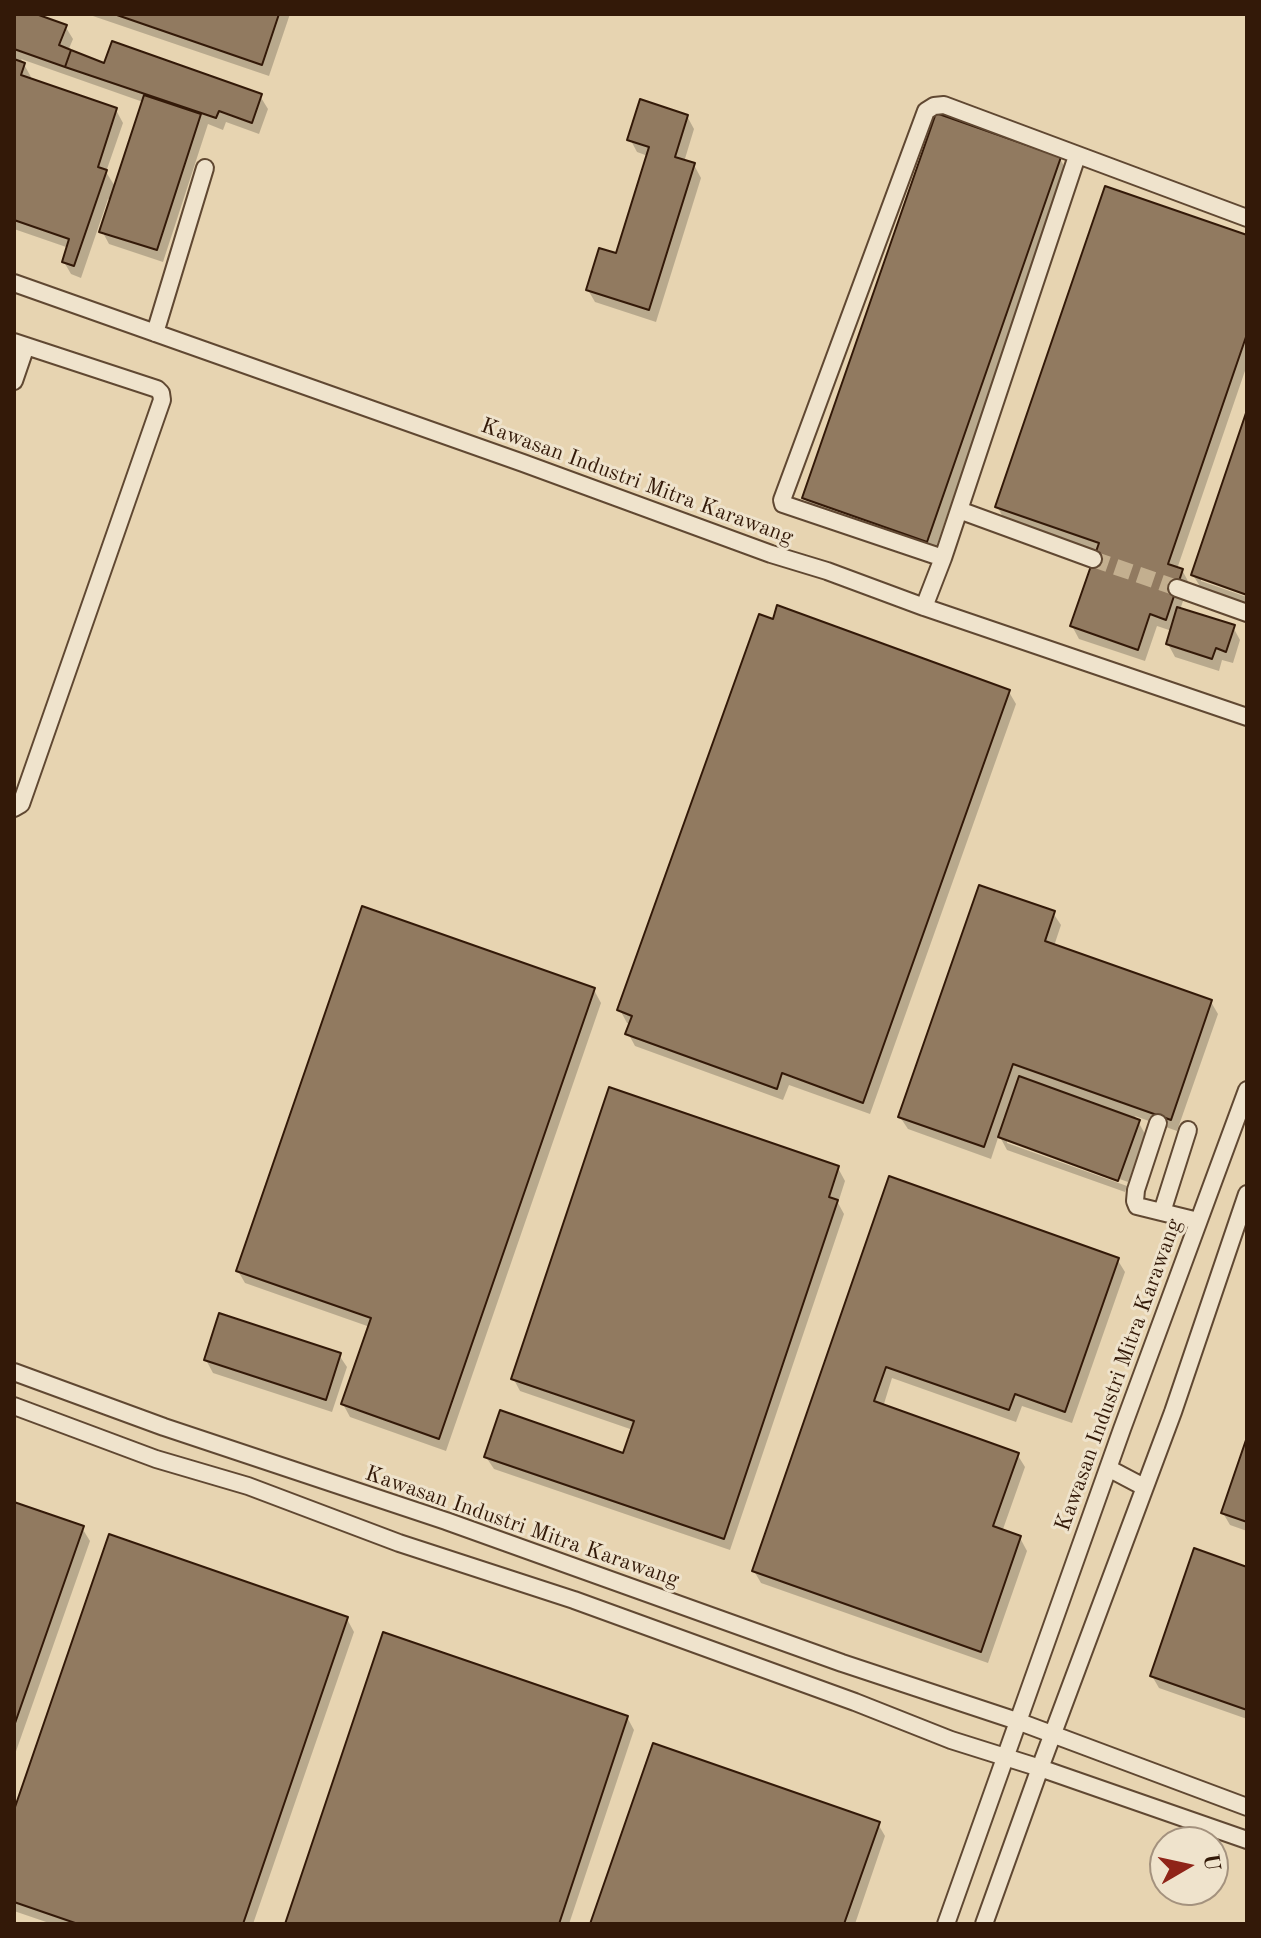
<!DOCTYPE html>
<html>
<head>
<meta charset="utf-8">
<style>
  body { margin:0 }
  #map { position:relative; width:1261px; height:1938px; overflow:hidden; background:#e7d4b1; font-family:"Old Standard TT",serif }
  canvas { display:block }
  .frame { position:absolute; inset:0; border:16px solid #331908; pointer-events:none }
  .north { position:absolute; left:1149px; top:1826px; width:80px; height:80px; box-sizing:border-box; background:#efe3cc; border:2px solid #a4927e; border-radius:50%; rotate:81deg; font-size:22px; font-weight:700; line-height:32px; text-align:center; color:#331908 }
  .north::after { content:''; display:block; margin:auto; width:28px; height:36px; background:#8f2418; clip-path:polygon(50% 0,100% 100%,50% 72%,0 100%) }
</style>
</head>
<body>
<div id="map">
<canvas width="1261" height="1938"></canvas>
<div class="frame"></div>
<div class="north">U</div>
</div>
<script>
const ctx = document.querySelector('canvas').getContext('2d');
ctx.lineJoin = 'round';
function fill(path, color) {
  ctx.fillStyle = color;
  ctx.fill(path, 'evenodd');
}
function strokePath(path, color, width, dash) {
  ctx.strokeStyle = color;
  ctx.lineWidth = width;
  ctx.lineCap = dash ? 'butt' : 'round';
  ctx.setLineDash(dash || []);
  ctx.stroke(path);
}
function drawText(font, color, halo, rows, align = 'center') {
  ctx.font = font + ' "Old Standard TT",serif';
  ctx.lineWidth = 6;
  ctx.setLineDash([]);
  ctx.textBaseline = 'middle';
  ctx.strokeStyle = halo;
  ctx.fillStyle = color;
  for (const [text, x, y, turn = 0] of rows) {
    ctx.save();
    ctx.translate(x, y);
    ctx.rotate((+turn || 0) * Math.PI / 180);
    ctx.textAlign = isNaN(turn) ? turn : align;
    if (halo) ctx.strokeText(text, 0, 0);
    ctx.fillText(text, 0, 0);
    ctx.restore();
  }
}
fill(new Path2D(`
  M 14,14 L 31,14 L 65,26 L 73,39 L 68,51 L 105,65 L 260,96 L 268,109 L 259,134 L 226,122 L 223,130 L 208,124 L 163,262 L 109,244 L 102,231 L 112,201 L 108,199 L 81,278 L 71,274 L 64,262 L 69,248 L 14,229 ZM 21,59 L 143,102 L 116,188 L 106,172 L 123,123 L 116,110 L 30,80 L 31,77 Z
  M 87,14 L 290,14 L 269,76 Z
  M 687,116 L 694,129 L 684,162 L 694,165 L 701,178 L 656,322 L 595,302 L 588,290 L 617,255 L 648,156 L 637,152 L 630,139 Z
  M 1060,159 L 1067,171 L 934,553 L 812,510 L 804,498 Z
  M 1247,238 L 1247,365 L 1177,569 L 1182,570 L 1189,583 L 1180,610 L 1233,627 L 1240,640 L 1233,663 L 1222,660 L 1219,671 L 1175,657 L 1168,644 L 1172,631 L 1157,626 L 1145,661 L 1079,639 L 1072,626 L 1098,551 L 1004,519 L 997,506 Z
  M 1247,416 L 1247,592 L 1201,576 L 1201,581 L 1247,597 L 1247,604 L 1201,588 L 1193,575 Z
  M 1009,692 L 1016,704 L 870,1114 L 789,1085 L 783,1100 L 635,1046 L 628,1033 L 631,1024 L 627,1023 L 620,1010 Z
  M 1053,913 L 1061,925 L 1054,946 L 1211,1002 L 1218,1014 L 1177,1131 L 1135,1116 L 1145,1134 L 1125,1192 L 1007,1150 L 999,1135 L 991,1159 L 908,1129 L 900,1117 ZM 1007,1139 L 1128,1182 L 1127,1186 L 1007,1143 Z
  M 594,990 L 601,1003 L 446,1451 L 350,1417 L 343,1404 L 370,1327 L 245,1283 L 238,1271 Z
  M 838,1168 L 845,1181 L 838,1203 L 844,1214 L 730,1550 L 494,1469 L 486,1457 L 625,1455 L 633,1430 L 520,1391 L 513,1378 Z
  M 890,1179 L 1117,1259 L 1125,1272 L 1072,1423 L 1022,1406 L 1016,1422 L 892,1378 L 883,1407 L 1017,1454 L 1025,1467 L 1002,1532 L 1020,1538 L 1027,1551 L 988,1663 L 761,1583 L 754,1571 Z
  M 339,1355 L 347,1367 L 332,1412 L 213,1373 L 206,1360 Z
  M 1247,1443 L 1247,1531 L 1230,1525 L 1223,1513 Z
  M 14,1504 L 82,1528 L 90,1541 L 14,1757 Z
  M 1247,1569 L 1247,1719 L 1159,1688 L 1152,1676 Z
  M 347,1619 L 354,1632 L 253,1924 L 52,1924 L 14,1911 L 14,1816 Z
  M 627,1717 L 634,1730 L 569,1924 L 287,1924 Z
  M 878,1824 L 885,1836 L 855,1924 L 593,1924 Z`), '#0003');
const building = new Path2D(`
  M 14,14 L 36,14 L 67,25 L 59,45 L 71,50 L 65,67 L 14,49 Z
  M 114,14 L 279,14 L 262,65 Z
  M 112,41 L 262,94 L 252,123 L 219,111 L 216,118 L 65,67 L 71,50 L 104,63 Z
  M 14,59 L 25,63 L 21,75 L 117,108 L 98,167 L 107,170 L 74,266 L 62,262 L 69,239 L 14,220 Z
  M 144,95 L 201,114 L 157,250 L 99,232 Z
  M 640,99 L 688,115 L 675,157 L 695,163 L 649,310 L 586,290 L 599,248 L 616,253 L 649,147 L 627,140 Z
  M 936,113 L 1061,157 L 927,542 L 802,498 Z
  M 1105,186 L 1247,235 L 1247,334 L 1168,564 L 1183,569 L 1166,620 L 1150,614 L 1138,650 L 1070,626 L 1099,543 L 995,507 Z
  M 1247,410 L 1247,595 L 1191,575 Z
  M 777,605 L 1010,690 L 863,1103 L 782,1073 L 777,1089 L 625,1034 L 632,1016 L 617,1010 L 759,614 L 773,619 Z
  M 1177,607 L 1235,625 L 1226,652 L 1216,648 L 1212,659 L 1166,644 Z
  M 979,885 L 1055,911 L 1045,941 L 1212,1000 L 1171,1120 L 1013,1064 L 984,1147 L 898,1117 Z
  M 362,906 L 595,988 L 439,1439 L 341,1404 L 371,1318 L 236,1271 Z
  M 1019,1076 L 1140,1120 L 1118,1181 L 998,1137 Z
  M 609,1087 L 839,1166 L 829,1197 L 838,1200 L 724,1539 L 484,1457 L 500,1410 L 623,1453 L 634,1421 L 511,1379 Z
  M 889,1176 L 1119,1258 L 1065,1412 L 1015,1394 L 1009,1410 L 886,1367 L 874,1401 L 1019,1453 L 993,1526 L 1021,1536 L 981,1652 L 752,1571 Z
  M 219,1313 L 341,1353 L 326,1400 L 204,1360 Z
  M 1247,1437 L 1247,1522 L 1221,1513 Z
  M 14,1502 L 84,1526 L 14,1726 Z
  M 109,1534 L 348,1617 L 243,1924 L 78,1924 L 14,1902 L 14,1810 Z
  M 1194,1548 L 1247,1567 L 1247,1710 L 1150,1676 Z
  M 383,1632 L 628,1716 L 559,1924 L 285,1924 Z
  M 653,1743 L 880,1822 L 844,1924 L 590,1924 Z`);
fill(building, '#917a60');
strokePath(building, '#331908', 2);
strokePath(new Path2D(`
  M 1093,559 L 1177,588`), '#c3af8f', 16, [16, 8]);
const minor = new Path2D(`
  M 14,283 L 523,463 L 771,554 L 827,571 L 924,607 L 1247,717
  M 155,333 L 205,168
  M 14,342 L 157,389 L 161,393 L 162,400 L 21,804 L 14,808
  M 14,381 L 26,346
  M 959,510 L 1093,559
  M 943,558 L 783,504 L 782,500 L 926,111 L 934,106 L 944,105 L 1247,218
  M 1177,588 L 1247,613
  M 924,607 L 943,558 L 1077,156
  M 1158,1123 L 1136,1190 L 1135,1201 L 1137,1206 L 1198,1221
  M 1162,1212 L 1188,1130
  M 14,1372 L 164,1427 L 446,1521 L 842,1663 L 1017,1721 L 1247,1807
  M 14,1406 L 156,1459 L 248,1486 L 399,1543 L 574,1600 L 855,1702 L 951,1740 L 1040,1768 L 1247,1840
  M 1108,1468 L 1144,1487
  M 946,1924 L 1122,1429 L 1247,1090
  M 984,1924 L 1040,1768 L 1173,1412 L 1247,1194`);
strokePath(minor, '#604832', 20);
strokePath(minor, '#efe3cc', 16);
drawText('22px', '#331908', '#efe3cc', [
  ["Kawasan Industri Mitra Karawang",637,482,20],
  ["Kawasan Industri Mitra Karawang",1119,1375,-70],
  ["Kawasan Industri Mitra Karawang",522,1527,19]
]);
</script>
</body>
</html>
